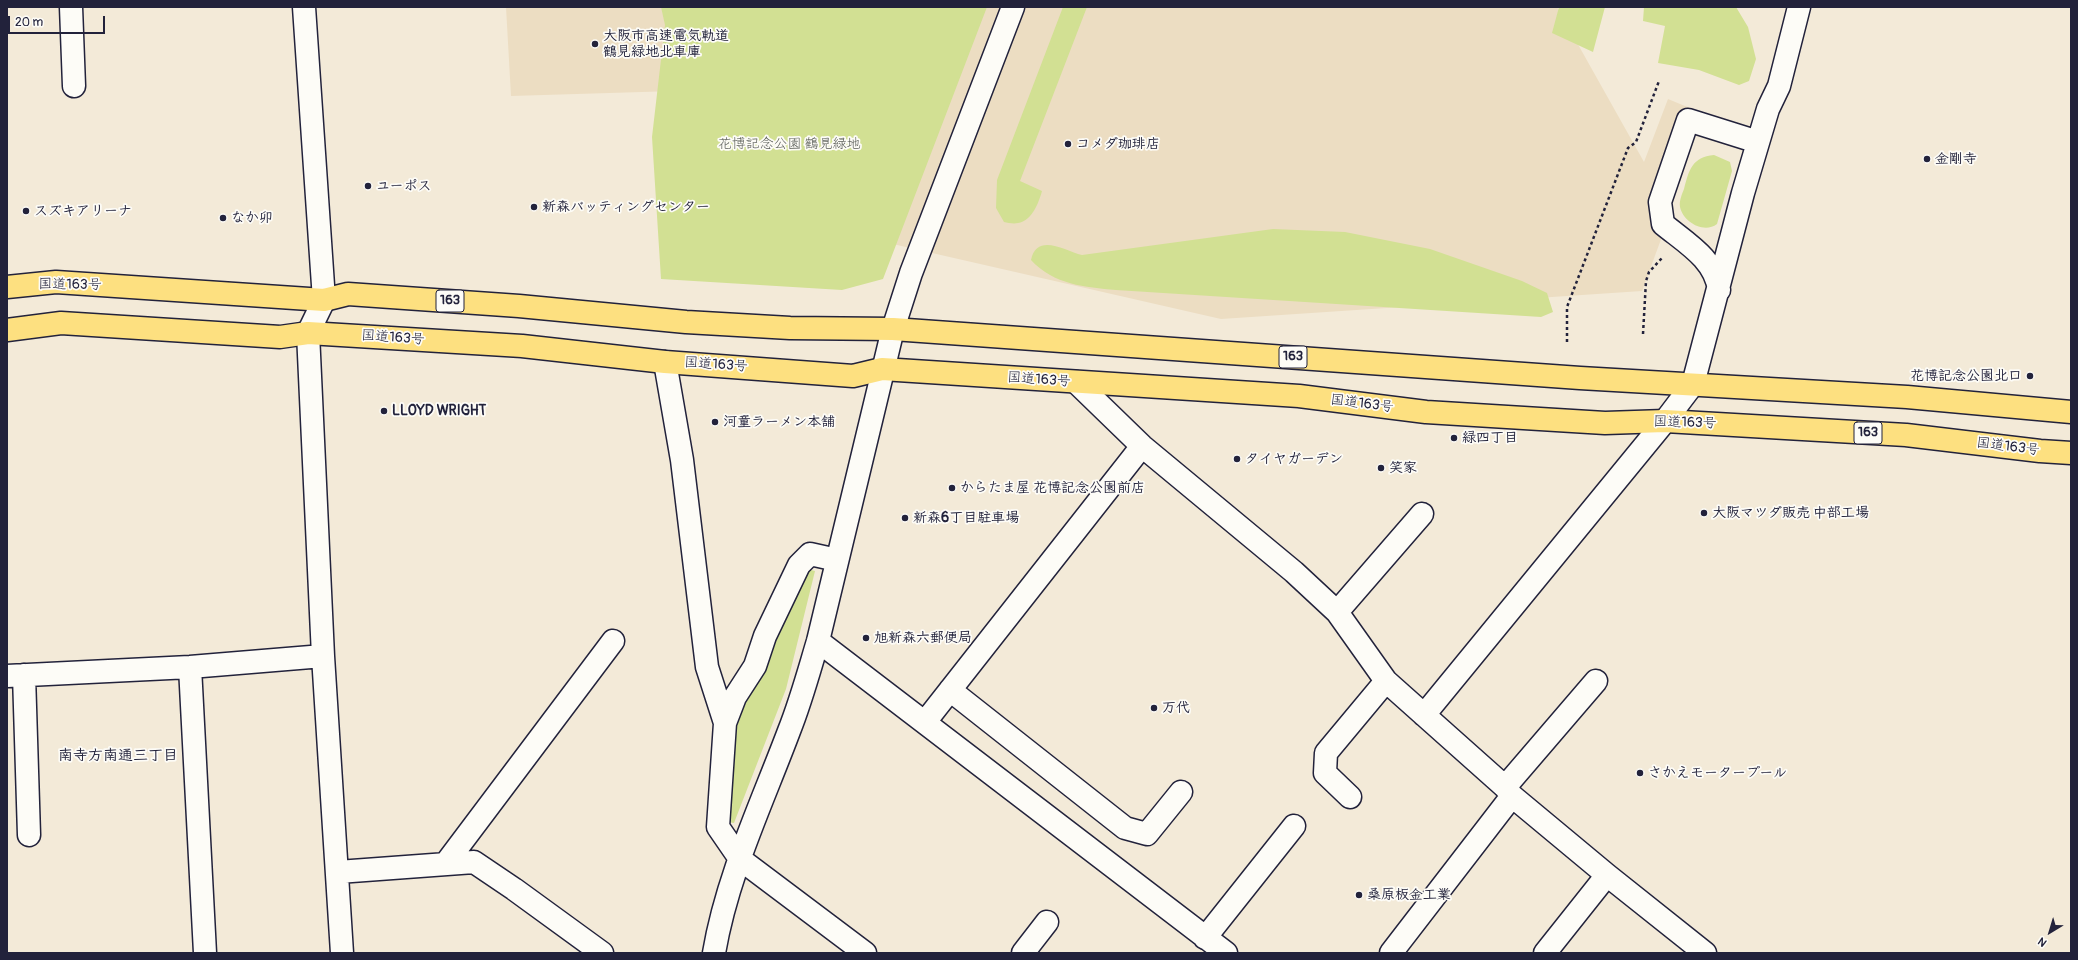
<!DOCTYPE html>
<html>
<head>
<meta charset="utf-8">
<style>
  body { margin:0 }
  #map { position:relative; width:2078px; height:960px; overflow:hidden; background:#f3ead8; font-family:Pangolin,sans-serif }
  canvas { display:block }
  .frame { position:absolute; inset:0; border:8px solid #22223b; pointer-events:none }
  .north { position:absolute; left:2030px; top:912px; width:40px; height:40px; -webkit-text-stroke:3px #fdfcf7; paint-order:stroke; rotate:218deg; font-size:11px; font-weight:700; line-height:16px; text-align:center; color:#22223b }
  .north::after { content:''; display:block; margin:auto; width:14px; height:18px; background:#22223b; clip-path:polygon(50% 0,100% 100%,50% 72%,0 100%) }
  .scale { position:absolute; left:8px; top:16px; width:97px; height:18px; box-sizing:border-box; border:2px solid #22223b; border-top:0; padding-left:5px; font-size:12px; line-height:14px; white-space:nowrap; color:#22223b; -webkit-text-stroke:3px #fdfcf7; paint-order:stroke }
</style>
</head>
<body>
<div id="map">
<canvas width="2078" height="960"></canvas>
<div class="frame"></div>
<div class="north">N</div>
<div class="scale">20 m</div>
</div>
<script>
const ctx = document.querySelector('canvas').getContext('2d');
ctx.lineJoin = 'round';
function fill(path, color) {
  ctx.fillStyle = color;
  ctx.fill(path, 'evenodd');
}
function strokePath(path, color, width, dash) {
  ctx.strokeStyle = color;
  ctx.lineWidth = width;
  ctx.lineCap = dash ? 'butt' : 'round';
  ctx.setLineDash(dash || []);
  ctx.stroke(path);
}
function drawText(font, color, halo, rows, align = 'center') {
  ctx.font = font + ' Pangolin,"Klee One",sans-serif';
  ctx.lineWidth = 3.5;
  ctx.setLineDash([]);
  ctx.textBaseline = 'middle';
  ctx.strokeStyle = halo;
  ctx.fillStyle = color;
  for (const [text, x, y, turn = 0] of rows) {
    ctx.save();
    ctx.translate(x, y);
    ctx.rotate((+turn || 0) * Math.PI / 180);
    ctx.textAlign = isNaN(turn) ? turn : align;
    if (halo) ctx.strokeText(text, 0, 0);
    ctx.fillText(text, 0, 0);
    ctx.restore();
  }
}
fill(new Path2D(`
  M 506,7 L 1557,7 L 1644,162 L 1668,99 L 1697,111 L 1663,203 L 1667,223 L 1642,291 L 1221,319 L 827,229 L 675,91 L 511,96 Z`), '#ecddc2');
fill(new Path2D(`
  M 661,7 L 987,7 L 883,279 L 842,290 L 661,279 L 652,137 L 665,25 Z
  M 1063,7 L 1087,7 L 1020,181 L 1042,191 C 1039,202 1032,221 1018,223 C 1014,224 1008,223 1004,222 L 996,208 L 997,180 Z
  M 1559,7 L 1605,7 L 1593,52 L 1552,33 Z
  M 1644,7 L 1736,7 L 1748,27 L 1756,59 L 1749,81 L 1739,85 L 1699,70 L 1658,63 L 1665,26 L 1643,21 Z
  M 1714,155 L 1730,162 L 1732,171 L 1717,224 C 1704,234 1683,222 1680,207 C 1679,201 1682,194 1684,189 C 1689,170 1692,157 1714,155 Z
  M 1273,229 L 1345,232 L 1430,249 L 1522,281 L 1547,293 L 1553,312 L 1541,317 L 1116,290 C 1085,287 1054,285 1031,260 C 1037,232 1065,251 1082,255 Z
  M 807,569 L 815,571 L 786,689 L 734,823 L 728,822 L 737,705 Z`), '#d2e093');
const minor = new Path2D(`
  M 71,7 L 74,86
  M 304,7 L 324,300 L 308,333 L 323,656 L 342,953
  M 1719,290 C 1715,259 1686,243 1663,224 L 1660,202 L 1688,120 L 1758,142
  M 665,362 L 682,460 L 707,667 L 725,723 L 718,827 L 740,859 L 865,953
  M 1076,382 L 1142,446 L 1294,572 L 1337,612 L 1386,681 L 1505,787 L 1512,796 L 1607,875 L 1705,953
  M 1337,612 L 1422,514
  M 818,641 L 1226,953
  M 190,667 L 205,953
  M 24,675 L 29,835
  M 7,676 L 190,667 L 323,656
  M 950,690 L 1125,828 L 1147,834 L 1181,792
  M 1424,715 L 1665,421 L 1693,384 L 1743,193 L 1768,109 L 1779,86 L 1799,7
  M 925,722 L 1142,446
  M 725,723 L 735,697 L 755,666 L 765,636 L 799,565 L 810,554 L 837,560
  M 1505,787 L 1596,681
  M 1350,797 L 1325,773 L 1326,753 L 1386,681
  M 446,863 L 613,641
  M 338,872 L 474,862 L 514,889 L 602,953
  M 1205,938 L 1294,826
  M 714,953 C 727,876 762,803 789,731 C 801,701 809,671 818,641 L 893,329 L 911,273 L 1013,7
  M 1023,953 L 1047,922
  M 1391,953 L 1512,796
  M 1545,953 L 1607,875`);
const highway = new Path2D(`
  M 7,287 L 56,282 L 324,300 L 348,294 L 519,306 L 686,322 L 790,328 L 893,329 L 1580,378 L 1907,397 L 2071,412
  M 7,330 L 61,323 L 280,337 L 308,333 L 522,346 L 665,362 L 853,376 L 882,369 L 1299,396 L 1426,412 L 1605,423 L 1665,421 L 1906,435 L 2040,451 L 2071,453`);
strokePath(minor, '#22223b', 25);
strokePath(highway, '#22223b', 25);
strokePath(new Path2D(`
  M 1643,334 L 1646,281 L 1649,272 L 1662,258
  M 1567,342 L 1567,307 L 1628,148 L 1636,142 L 1659,81`), '#22223b', 2.5, [3, 3]);
strokePath(minor, '#fdfcf7', 22);
strokePath(highway, '#fde080', 22);
for (const [x, y, r, color] of [
  [595,44,4,"#22223b"],
  [1068,144,4,"#22223b"],
  [1927,159,4,"#22223b"],
  [368,186,4,"#22223b"],
  [534,207,4,"#22223b"],
  [26,211,4,"#22223b"],
  [223,218,4,"#22223b"],
  [2030,376,4,"#22223b"],
  [384,411,4,"#22223b"],
  [715,422,4,"#22223b"],
  [1454,438,4,"#22223b"],
  [1237,459,4,"#22223b"],
  [1381,468,4,"#22223b"],
  [952,488,4,"#22223b"],
  [1704,513,4,"#22223b"],
  [905,518,4,"#22223b"],
  [866,638,4,"#22223b"],
  [1154,708,4,"#22223b"],
  [1640,773,4,"#22223b"],
  [1359,895,4,"#22223b"]
]) {
  const dot = new Path2D();
  dot.arc(x, y, r, 0, 2 * Math.PI);
  ctx.fillStyle = color;
  ctx.fill(dot);
  strokePath(dot, '#fdfcf7', 1.5);
}
for (const [x, y, w] of [
  [450,301,28],
  [1293,357,28],
  [1868,433,28]
]) {
  const box = new Path2D();
  box.roundRect(x - w / 2, y - 11, w, 22, 3);
  ctx.fillStyle = '#fdfcf7';
  ctx.fill(box);
  strokePath(box, '#22223b', 1);
}
drawText('bold 13px', '#22223b', null, [
  ["163",450,301],
  ["163",1293,357],
  ["163",1868,433]
]);
drawText('bold 14px', '#22223b', '#fdfcf7', [
  ["大阪市高速電気軌道",603,36],
  ["鶴見緑地北車庫",603,52],
  ["コメダ珈琲店",1076,144],
  ["金剛寺",1935,159],
  ["ユーポス",376,186],
  ["新森バッティングセンター",542,207],
  ["スズキアリーナ",34,211],
  ["なか卯",231,218],
  ["花博記念公園北口",2022,376,"right"],
  ["LLOYD WRIGHT",392,411],
  ["河童ラーメン本舗",723,422],
  ["緑四丁目",1462,438],
  ["タイヤガーデン",1245,459],
  ["笑家",1389,468],
  ["からたま屋 花博記念公園前店",960,488],
  ["大阪マツダ販売 中部工場",1712,513],
  ["新森6丁目駐車場",913,518],
  ["旭新森六郵便局",874,638],
  ["万代",1162,708],
  ["さかえモータープール",1648,773],
  ["桑原板金工業",1367,895]
], 'left');
drawText('14px', '#575b55', '#fdfcf7', [
  ["花博記念公園 鶴見緑地",789,144]
]);
drawText('14px', '#22223b', '#fdfcf7', [
  ["国道163号",70,285,1],
  ["国道163号",393,338,4],
  ["国道163号",716,365,4],
  ["国道163号",1039,380,4],
  ["国道163号",1362,404,7],
  ["国道163号",1685,423,2],
  ["国道163号",2008,447,7]
]);
drawText('bold 15px', '#22223b', '#fdfcf7', [
  ["南寺方南通三丁目",118,756]
]);
</script>
</body>
</html>
